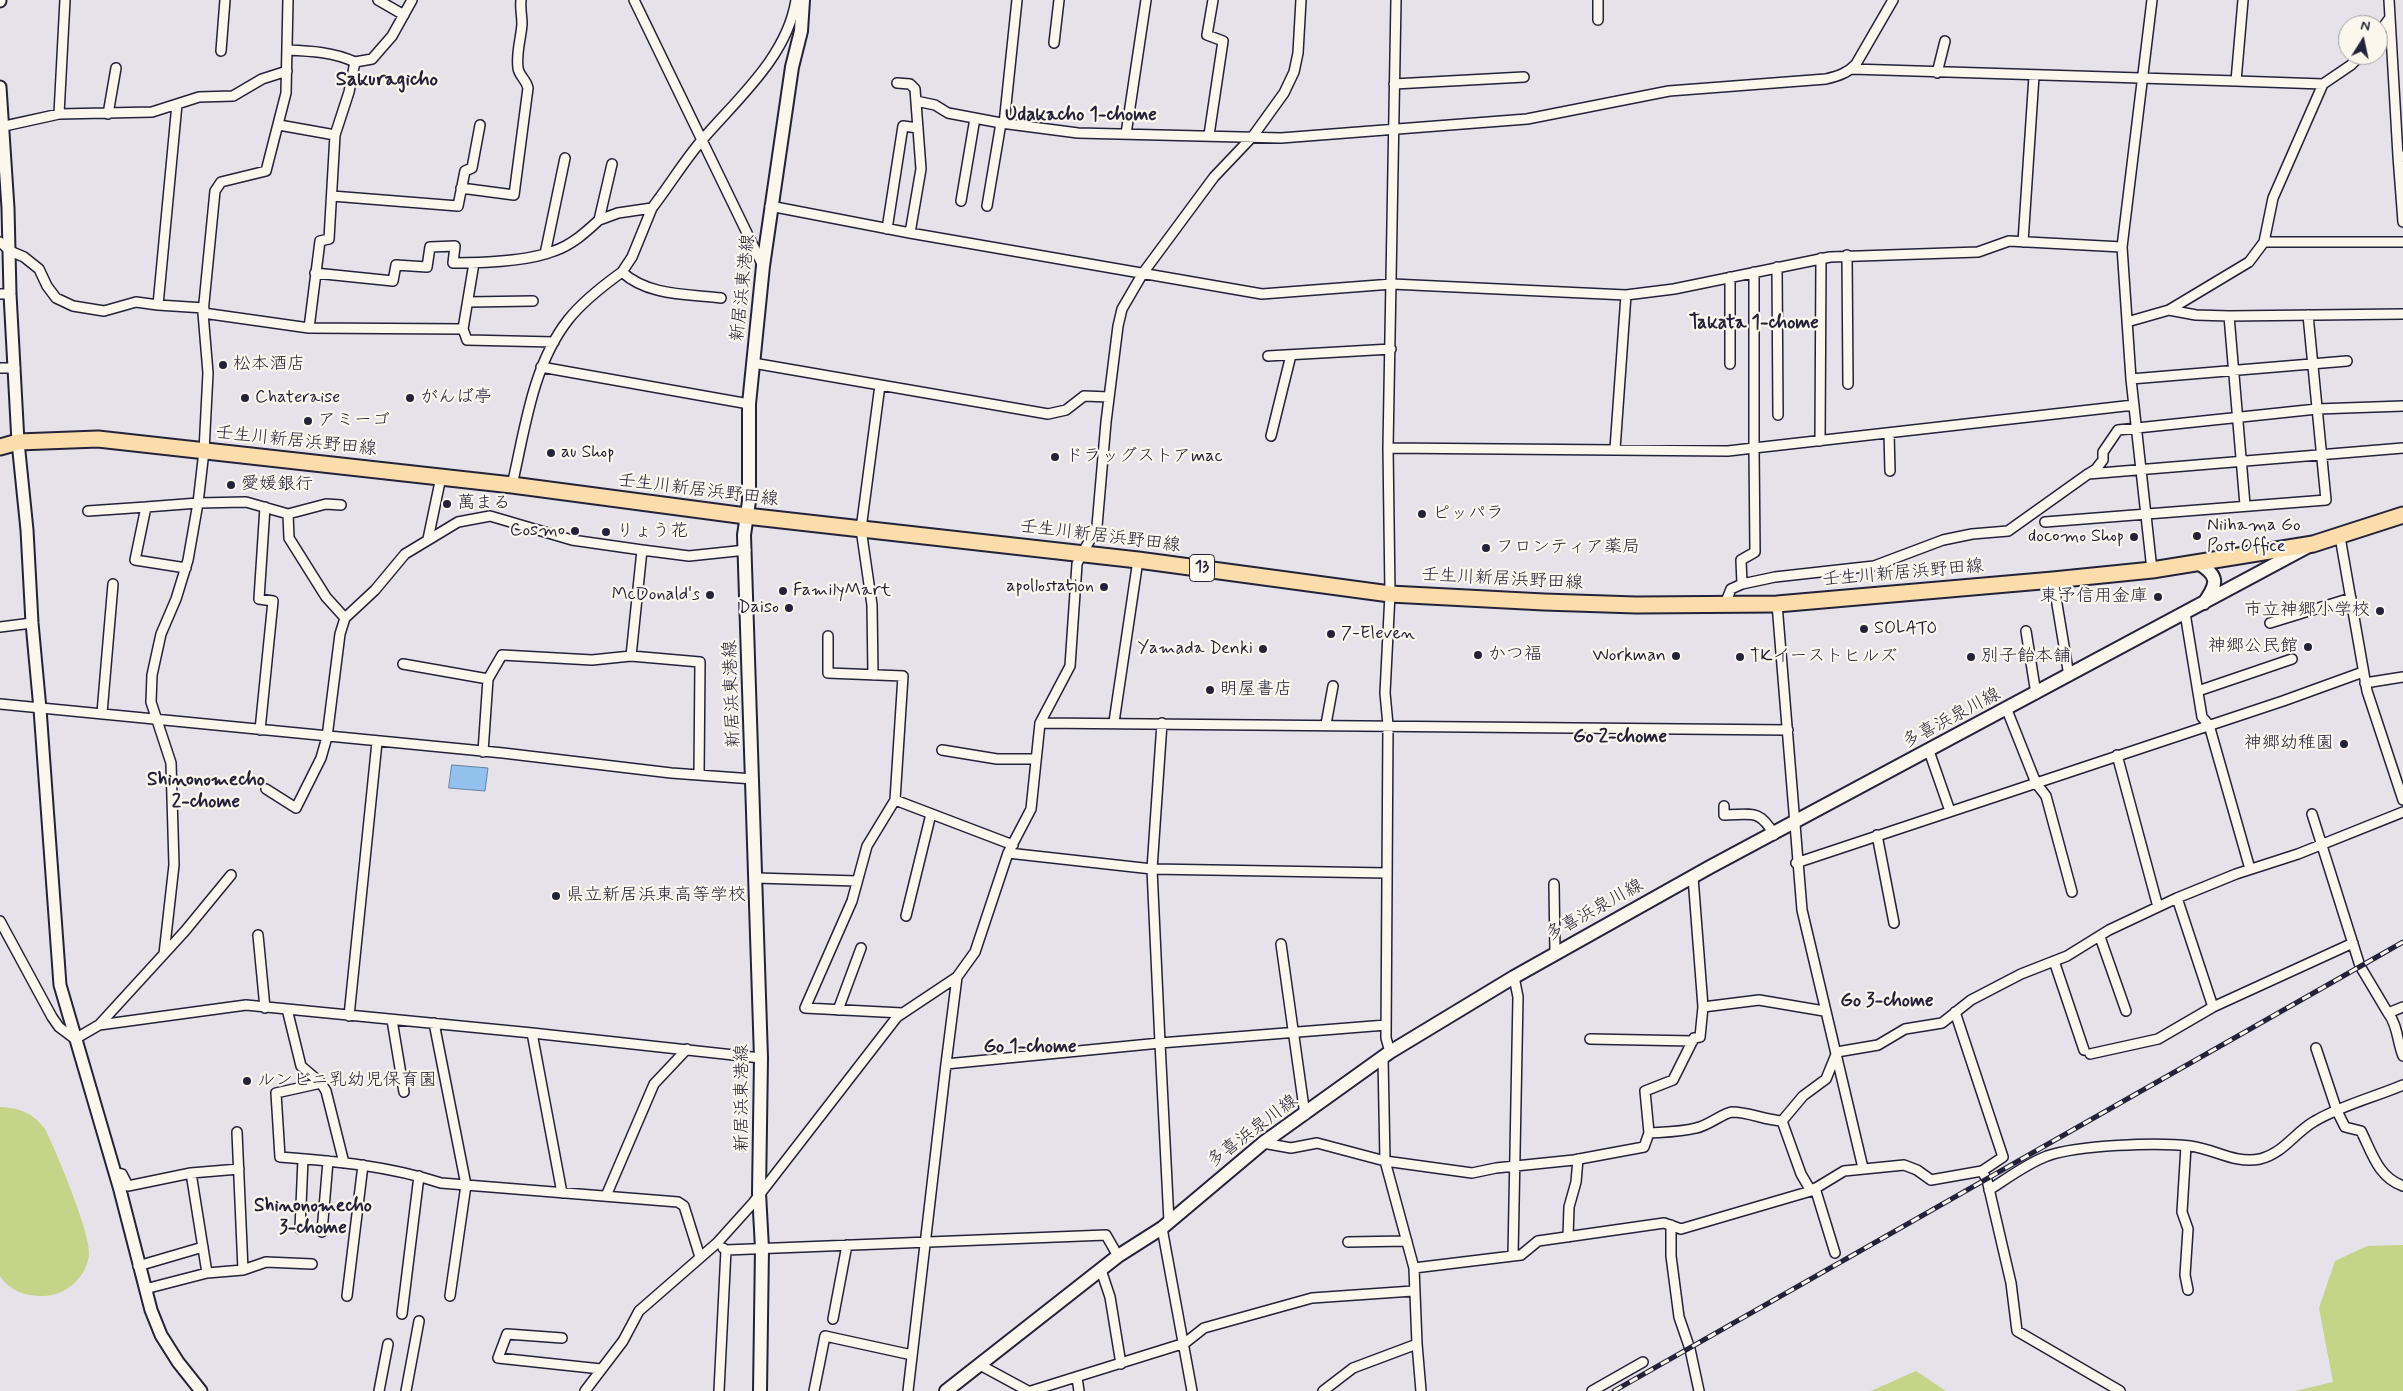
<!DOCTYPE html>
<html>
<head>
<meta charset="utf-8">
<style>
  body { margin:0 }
  #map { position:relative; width:2403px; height:1391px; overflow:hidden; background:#e5e2e9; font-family:Mynerve,sans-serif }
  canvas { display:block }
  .north { position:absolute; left:2338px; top:15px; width:50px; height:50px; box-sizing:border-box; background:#fbf7ec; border:1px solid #a4a2a5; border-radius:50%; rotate:10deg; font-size:14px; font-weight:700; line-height:20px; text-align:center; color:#22223b }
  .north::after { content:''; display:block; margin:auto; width:18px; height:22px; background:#22223b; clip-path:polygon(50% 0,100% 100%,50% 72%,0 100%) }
</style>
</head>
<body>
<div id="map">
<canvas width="2403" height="1391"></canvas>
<div class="north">N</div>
</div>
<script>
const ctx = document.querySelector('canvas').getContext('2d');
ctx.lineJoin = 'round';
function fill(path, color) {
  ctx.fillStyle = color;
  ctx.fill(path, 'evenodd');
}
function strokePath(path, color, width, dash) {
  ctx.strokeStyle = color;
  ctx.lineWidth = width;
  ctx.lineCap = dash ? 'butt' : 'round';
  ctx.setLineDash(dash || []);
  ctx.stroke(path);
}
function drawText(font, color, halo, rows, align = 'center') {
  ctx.font = font + ' Mynerve,"Klee One",sans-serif';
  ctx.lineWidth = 4.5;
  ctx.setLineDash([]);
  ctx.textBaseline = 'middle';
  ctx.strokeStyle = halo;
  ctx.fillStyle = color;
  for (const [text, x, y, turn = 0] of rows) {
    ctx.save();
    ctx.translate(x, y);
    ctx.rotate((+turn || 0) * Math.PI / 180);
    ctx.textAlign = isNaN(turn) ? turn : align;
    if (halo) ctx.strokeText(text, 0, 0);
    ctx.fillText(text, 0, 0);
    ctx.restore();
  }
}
fill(new Path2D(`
  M 0,1107 C 20,1108 33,1113 45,1129 C 56,1151 90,1232 89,1253 C 88,1276 66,1296 43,1296 C 25,1296 10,1291 0,1276 Z
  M 2403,1245 L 2403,1391 L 2295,1391 L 2333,1382 L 2319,1308 L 2335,1261 L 2367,1246 Z
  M 1916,1371 L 1946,1391 L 1871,1391 Z`), '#c5d488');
const water = new Path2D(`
  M 452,765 L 488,768 L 485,791 L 449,788 Z`);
fill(water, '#91c1ec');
strokePath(water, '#6581a5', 1);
const minor = new Path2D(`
  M 378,0 L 404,15
  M 634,0 L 763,266
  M 1598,0 L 1598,20
  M 2243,0 L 2236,81 L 2323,84 L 2351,65 L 2361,55
  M 2389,0 L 2398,156
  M 2378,34 L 2389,19
  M 1054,43 L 1059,0
  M 287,50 C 311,51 333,52 355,62
  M 221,51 L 225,0
  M 1852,69 L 2236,81
  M 1937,73 L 1945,41
  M 897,83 L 910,84 L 915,89 L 921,169 L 910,233
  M 1394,84 L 1524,77
  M 2323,84 L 2273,198 L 2264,242 L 2403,242
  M 916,101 L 935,105 L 948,113 L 1001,123 L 1078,133 L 1281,138 L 1527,119 L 1669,91 L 1826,79 C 1838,76 1848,73 1856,64 L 1893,0
  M 177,104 L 158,305 L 204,308
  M 59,114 L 65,0
  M 108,114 L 116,68
  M 1004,124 L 1017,0
  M 279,125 L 335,135
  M 0,127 L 59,114 L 152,112 L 199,97 L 233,96 L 262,79 L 287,71
  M 1126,134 L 1146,0
  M 1209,135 L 1223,41 L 1207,35 L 1213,0
  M 2403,156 L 2398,156 L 2403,222
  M 612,164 L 599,220 L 618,213 L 652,208 C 669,186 684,161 702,140 C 737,99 787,57 796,0
  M 461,188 L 514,195 L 528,88 C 526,79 519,76 518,68 C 516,52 521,39 522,24 C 522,16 520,8 521,0
  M 332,196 L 458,206 L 465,171 L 472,168 L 480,125
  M 961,201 L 975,118
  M 770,206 L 910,233 L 1262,294 L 1392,284 L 1626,295 L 1674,289 L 1830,257 L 1978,252 L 2009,241 L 2122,247
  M 987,206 L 1001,123
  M 652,208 L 632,257 L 622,272 C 648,296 687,294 721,298
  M 887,229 L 903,126 L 918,128
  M 0,242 L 10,251 L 24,257 L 39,269 L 47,286 L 56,298 L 73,306 L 104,311 L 136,302 L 158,305
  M 2023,242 L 2034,76
  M 545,254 L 565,158
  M 1847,255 L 1848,384
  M 1777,267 L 1778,415
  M 1754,272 L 1754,448 L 2134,405
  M 315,273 L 393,281 L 396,265 L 427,267 L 430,247 L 455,246 L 453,263 C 481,263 529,261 554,251 C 572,245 586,232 599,220
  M 1730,277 L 1730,364
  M 0,294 L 10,294
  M 468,302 L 533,301
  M 2169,310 L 2249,262 L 2264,242
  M 203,313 L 309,328 L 463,329 L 474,263
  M 2229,316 L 2245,505
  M 2127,322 L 2169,310 L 2196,315 L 2229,316 L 2403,314
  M 309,328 L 320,241 L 329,239 L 335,135 L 349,92 L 355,62 L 372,59 L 392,36 L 412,0
  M 463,329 L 467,340 L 554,342
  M 1268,356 L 1391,349
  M 753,363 L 1048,414 L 1066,410 L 1084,396 L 1109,397
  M 541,367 L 749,404
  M 0,368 L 15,368
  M 2131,379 L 2347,361
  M 1889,433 L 1890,471
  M 1271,436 L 1291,355
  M 1820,441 L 1821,258
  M 1388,448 L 1728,451 L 1754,448 L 1755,552 L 1741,560 L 1742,584 L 1731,589 L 1725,604
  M 1615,449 L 1626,295
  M 2088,474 L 2096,469 L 2103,460 L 2103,452 L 2118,430 L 2317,409 L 2403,406
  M 512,485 C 525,430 532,366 568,320 C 582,302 604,285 622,272
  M 88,511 L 146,507
  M 288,514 L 289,538 L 326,597 L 345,618
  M 2045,522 L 2326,500 L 2308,315
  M 2340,537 L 2367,691 L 2403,800
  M 428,539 L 441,477
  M 186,568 L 135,560 L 146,507 L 198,503 L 246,502 L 288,514 L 326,504 L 341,505
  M 2152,570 L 2131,379 L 2122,247 L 2152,0
  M 2053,580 L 2069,676
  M 1742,584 L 1775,577 L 1874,566 L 1943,540 L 1972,534 L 2008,531 L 2088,474 L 2403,448
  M 1777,604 L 1802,910 L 1863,1168
  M 2185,613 L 2202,717 L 2209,725 L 2250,869
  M 2270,623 L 2351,598
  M 0,627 L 32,623
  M 2026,631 L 2036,694
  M 828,636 L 828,673 L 903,676 L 895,800
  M 403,664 L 488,679
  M 873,675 L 872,605 L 861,529 L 880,385
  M 2365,683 L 2403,677
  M 2198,691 L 2292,659
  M 0,704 L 503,753 L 671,773 L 753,779
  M 2007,710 L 2036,783 L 2046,796 L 2072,892
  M 102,713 L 113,584
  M 1114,722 L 1138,560
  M 1040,723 L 1788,730
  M 1162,723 L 1152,869 L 1160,1043 L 1386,1025
  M 1326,724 L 1333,686
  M 260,730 L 273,601 L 259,599 L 265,507
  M 942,750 L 997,759 L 1036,759
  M 1929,751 L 1950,811
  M 483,752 L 488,679 L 502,655 L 592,660 L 631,656
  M 2117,755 L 2158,907
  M 699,775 L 700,662 L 631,656 L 642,550 L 689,556 L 746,550
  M 266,789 L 296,808 L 321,758 L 327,737 L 340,634 L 345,618 L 375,590 L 405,554 L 458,522 L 490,516 L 572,540 L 642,550
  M 1724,806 L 1724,815 C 1750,815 1760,808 1774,835
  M 2312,814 L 2360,966 L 2388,1013 L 2403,1007
  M 1877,835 L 1894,923
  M 1008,853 L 1152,869 L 1387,873
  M 1796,863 L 2283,701 L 2363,672
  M 1693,877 L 1703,1007
  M 756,878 L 857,881
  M 1554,884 L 1555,953
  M 2177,898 L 2213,1007
  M 906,916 L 931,814
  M 0,921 L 52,1017 L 59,1027 L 75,1039 L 99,1025 L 246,1005 L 532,1033 L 761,1058
  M 258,935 L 265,1008
  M 2100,937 L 2126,1011
  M 1281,944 L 1305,1115
  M 164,954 L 174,865 L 171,763 L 151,702 L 152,675 L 161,634 L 176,599 L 188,560 L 198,503 L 204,451 L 208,373 L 203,313 L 215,191 L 221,182 L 266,171 L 286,93 L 288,0
  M 2054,961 L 2084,1050
  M 957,977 L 946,1064 L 1160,1043 L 1169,1222
  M 287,1009 L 301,1066 L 321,1083 L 276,1093 L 280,1157 C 335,1161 389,1166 441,1183 L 678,1202 L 684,1206 L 700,1257
  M 838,1010 L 861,948
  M 1824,1011 L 1759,1000 L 1703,1007 L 1700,1037 L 1694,1038 L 1673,1080 L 1645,1091 L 1649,1133 C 1665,1132 1681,1132 1696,1128 C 1708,1126 1723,1113 1732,1112 C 1749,1112 1764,1120 1782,1121 L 1803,1096 L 1826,1079 L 1837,1052 L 1878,1045 L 1905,1029 L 1942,1023 L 1971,1000 L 2021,974 L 2067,956 L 2109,930 L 2177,898 L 2236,874 L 2298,854 L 2403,812
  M 902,1013 L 805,1008 L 852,901 L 867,846 L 895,800 L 1013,845
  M 2388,1013 C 2398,1025 2397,1042 2403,1056
  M 349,1016 L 377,742
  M 392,1020 L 404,1092
  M 434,1023 L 466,1185 L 450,1296
  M 99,1025 L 185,931 L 231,875
  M 532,1033 L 562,1193
  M 1590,1039 L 1693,1041
  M 2316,1048 L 2337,1111 L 2345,1127 L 2361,1131 C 2372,1153 2378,1177 2403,1186
  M 1390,1052 L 1386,1038 L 1388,725 L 1385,693 L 1390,594 L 1388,448 L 1396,0
  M 2090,1054 L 2158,1039 L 2213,1007 L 2353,943
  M 1383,1058 L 1385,1161 L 1414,1268 L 1521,1255 L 1538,1241 L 1664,1223 L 1681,1229 L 1811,1191 L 1844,1171 L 1904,1165 L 1917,1170 L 1931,1180 L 1982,1171 L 2003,1157 L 1955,1012
  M 321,1083 L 326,1091 L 344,1163
  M 1782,1121 L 1801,1174 L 1811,1191
  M 237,1132 L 243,1270 L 266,1262 L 312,1264
  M 1263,1143 L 1291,1148 L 1317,1143 L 1385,1161 L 1472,1173 L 1496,1168 L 1574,1160 L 1644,1147 L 1649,1133
  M 2186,1146 L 2182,1212 L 2188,1229 L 2185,1275 L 2188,1290
  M 1982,1171 L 1987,1180 L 2011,1283 L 2017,1331 L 2120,1391
  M 115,1173 L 122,1174 L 128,1186 L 191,1173 L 239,1169
  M 191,1173 L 207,1273
  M 1815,1188 L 1835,1253
  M 1989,1190 C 2008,1178 2026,1164 2047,1156 C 2078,1145 2157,1142 2190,1146 C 2215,1149 2234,1164 2260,1159 C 2284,1153 2295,1132 2315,1121 C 2342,1105 2375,1097 2403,1085
  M 606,1196 L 654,1084 L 687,1049
  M 1671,1225 L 1671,1256 L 1679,1317 L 1690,1349 L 1699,1391
  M 1162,1228 L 1192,1391
  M 300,1229 L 303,1159
  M 322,1232 L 328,1161
  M 1568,1237 L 1569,1207 L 1576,1182 L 1578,1159
  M 1348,1242 L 1407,1241
  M 726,1250 L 1106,1235 L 1118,1256
  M 1513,1256 L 1518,997 L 1514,977
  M 138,1266 L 203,1247
  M 1101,1270 L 1110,1297 L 1121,1364
  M 145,1289 L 207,1273 L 243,1270
  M 347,1296 L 363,1165
  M 402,1314 L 419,1176
  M 833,1319 L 847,1245
  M 562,1338 L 507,1334 L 498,1358 L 601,1369
  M 1417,1344 L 1421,1391
  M 980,1365 L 1028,1391
  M 1077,1378 L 1079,1391
  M 379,1391 L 388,1344
  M 406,1391 L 419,1321
  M 585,1391 L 623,1341 L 639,1311 L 717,1243 L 753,1203 L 897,1017 L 957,977 L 975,952 L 1008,853 L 1031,809 L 1040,723 L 1070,666 L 1077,564 C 1082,550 1092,540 1097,526 L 1106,422 L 1118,326 L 1122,309 L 1143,273 L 1214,177 L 1253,136 L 1284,93 L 1294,72 L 1298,53 L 1301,0
  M 719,1391 L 726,1250 L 723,1248
  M 814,1391 L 825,1336 L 912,1355
  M 908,1391 L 946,1064
  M 1031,1391 L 1185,1343 L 1204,1328 L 1312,1298 L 1413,1291
  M 1323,1391 L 1353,1368 L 1417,1344 L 1414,1268
  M 1592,1391 L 1643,1362`);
const tertiary = new Path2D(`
  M 0,1 L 0,0
  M 0,87 L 8,208 L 10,294 L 18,442 L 27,530 L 32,623 L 40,709 L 60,985 L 120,1190 L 151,1310 L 161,1335 L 178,1362 L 201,1391`);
const secondary = new Path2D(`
  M 2198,563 C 2219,576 2218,583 2204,603
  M 760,1391 L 762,1248 L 759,1193 L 761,1058 L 744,535 L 749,501 L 749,404 L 763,266 L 792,67 L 801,31 L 803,0
  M 946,1391 L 1118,1256 L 1162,1228 L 1263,1143 L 1390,1052 L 1514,977 L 1710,867 L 2307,547`);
const primary = new Path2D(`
  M 0,447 L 18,442 L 98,439 L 512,485 L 746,516 L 1138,560 L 1390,594 L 1544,602 L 1636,605 L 1777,604 L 2053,580 L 2152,570 L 2313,544 L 2403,515`);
strokePath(minor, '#22223b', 12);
strokePath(tertiary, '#22223b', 15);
strokePath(secondary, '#22223b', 16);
strokePath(primary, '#22223b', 19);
strokePath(minor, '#fbf7ec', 9);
strokePath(tertiary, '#fbf7ec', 11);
strokePath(secondary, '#fbf7ec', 12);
strokePath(primary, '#fbddab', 15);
const rail = new Path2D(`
  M 1614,1391 L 2403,942`);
strokePath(rail, '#22223b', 5);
strokePath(rail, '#fbf7ec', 3, [9]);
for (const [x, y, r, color] of [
  [223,365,5,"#22223b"],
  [245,398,5,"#22223b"],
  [410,398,5,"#22223b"],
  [308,421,5,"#22223b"],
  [551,453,5,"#22223b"],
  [1055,457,5,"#22223b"],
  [231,485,5,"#22223b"],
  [447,504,5,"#22223b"],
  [1422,514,5,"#22223b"],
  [575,531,5,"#22223b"],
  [606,532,5,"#22223b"],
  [2197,536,5,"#22223b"],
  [2134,537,5,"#22223b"],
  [1486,548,5,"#22223b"],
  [1104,587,5,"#22223b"],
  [783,591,5,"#22223b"],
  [710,595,5,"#22223b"],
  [2158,597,5,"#22223b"],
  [789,608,5,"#22223b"],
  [2380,611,5,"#22223b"],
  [1864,629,5,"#22223b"],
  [1331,634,5,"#22223b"],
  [2308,647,5,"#22223b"],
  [1263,649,5,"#22223b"],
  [1478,655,5,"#22223b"],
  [1676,656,5,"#22223b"],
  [1740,657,5,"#22223b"],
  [1971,657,5,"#22223b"],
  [1210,690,5,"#22223b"],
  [2344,744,5,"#22223b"],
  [556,896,5,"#22223b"],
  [247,1081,5,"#22223b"]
]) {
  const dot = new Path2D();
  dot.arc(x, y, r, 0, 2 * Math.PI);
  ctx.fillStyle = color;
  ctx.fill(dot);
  strokePath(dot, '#fbf7ec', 2);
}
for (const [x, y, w] of [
  [1202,568,25]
]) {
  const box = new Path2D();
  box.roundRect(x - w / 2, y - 13.5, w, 27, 4);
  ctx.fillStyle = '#fbf7ec';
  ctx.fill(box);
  strokePath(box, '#22223b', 1);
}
drawText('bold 16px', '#22223b', null, [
  ["13",1202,568]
]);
drawText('18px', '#22223b', '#fbf7ec', [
  ["新居浜東港線",744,288,-84],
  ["壬生川新居浜野田線",296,442,6],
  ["壬生川新居浜野田線",698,491,7],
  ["壬生川新居浜野田線",1100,537,7],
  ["壬生川新居浜野田線",1903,574,-5],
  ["壬生川新居浜野田線",1502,580,3],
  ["新居浜東港線",733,694,-92],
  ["多喜浜泉川線",1952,719,-28],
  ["多喜浜泉川線",1595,911,-29],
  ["新居浜東港線",743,1098,-90],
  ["多喜浜泉川線",1253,1132,-37]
]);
drawText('18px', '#22223b', '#fbf7ec', [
  ["松本酒店",233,365],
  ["Chateraise",255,398],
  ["がんば亭",420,398],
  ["アミーゴ",318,421],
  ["au Shop",561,453],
  ["ドラッグストアmac",1065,457],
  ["愛媛銀行",241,485],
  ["萬まる",457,504],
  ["ピッパラ",1432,514],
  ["Niihama Go",2207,526],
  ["Post Office",2207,547],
  ["Cosmo",565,531,"right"],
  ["りょう花",616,532],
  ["docomo Shop",2124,537,"right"],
  ["フロンティア薬局",1496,548],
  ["apollostation",1094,587,"right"],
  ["FamilyMart",793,591],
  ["McDonald's",700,595,"right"],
  ["東予信用金庫",2148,597,"right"],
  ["Daiso",779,608,"right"],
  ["市立神郷小学校",2370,611,"right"],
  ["SOLATO",1874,629],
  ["7-Eleven",1341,634],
  ["神郷公民館",2298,647,"right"],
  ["Yamada Denki",1253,649,"right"],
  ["かつ福",1488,655],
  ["Workman",1666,656,"right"],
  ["TKイーストヒルズ",1750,657],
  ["別子飴本舗",1981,657],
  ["明屋書店",1220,690],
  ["神郷幼稚園",2334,744,"right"],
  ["県立新居浜東高等学校",566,896],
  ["ルンビニ乳幼児保育園",257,1081]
], 'left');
drawText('bold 19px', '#22223b', '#fbf7ec', [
  ["Udakacho 1-chome",1081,116],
  ["Takata 1-chome",1754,324],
  ["Go 2-chome",1620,738],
  ["Shinonomecho",206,781],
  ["2-chome",206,803],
  ["Go 3-chome",1887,1002],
  ["Go 1-chome",1030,1048],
  ["Shinonomecho",313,1207],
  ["3-chome",313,1229]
]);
drawText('bold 20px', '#22223b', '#fbf7ec', [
  ["Sakuragicho",387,81]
]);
</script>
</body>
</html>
